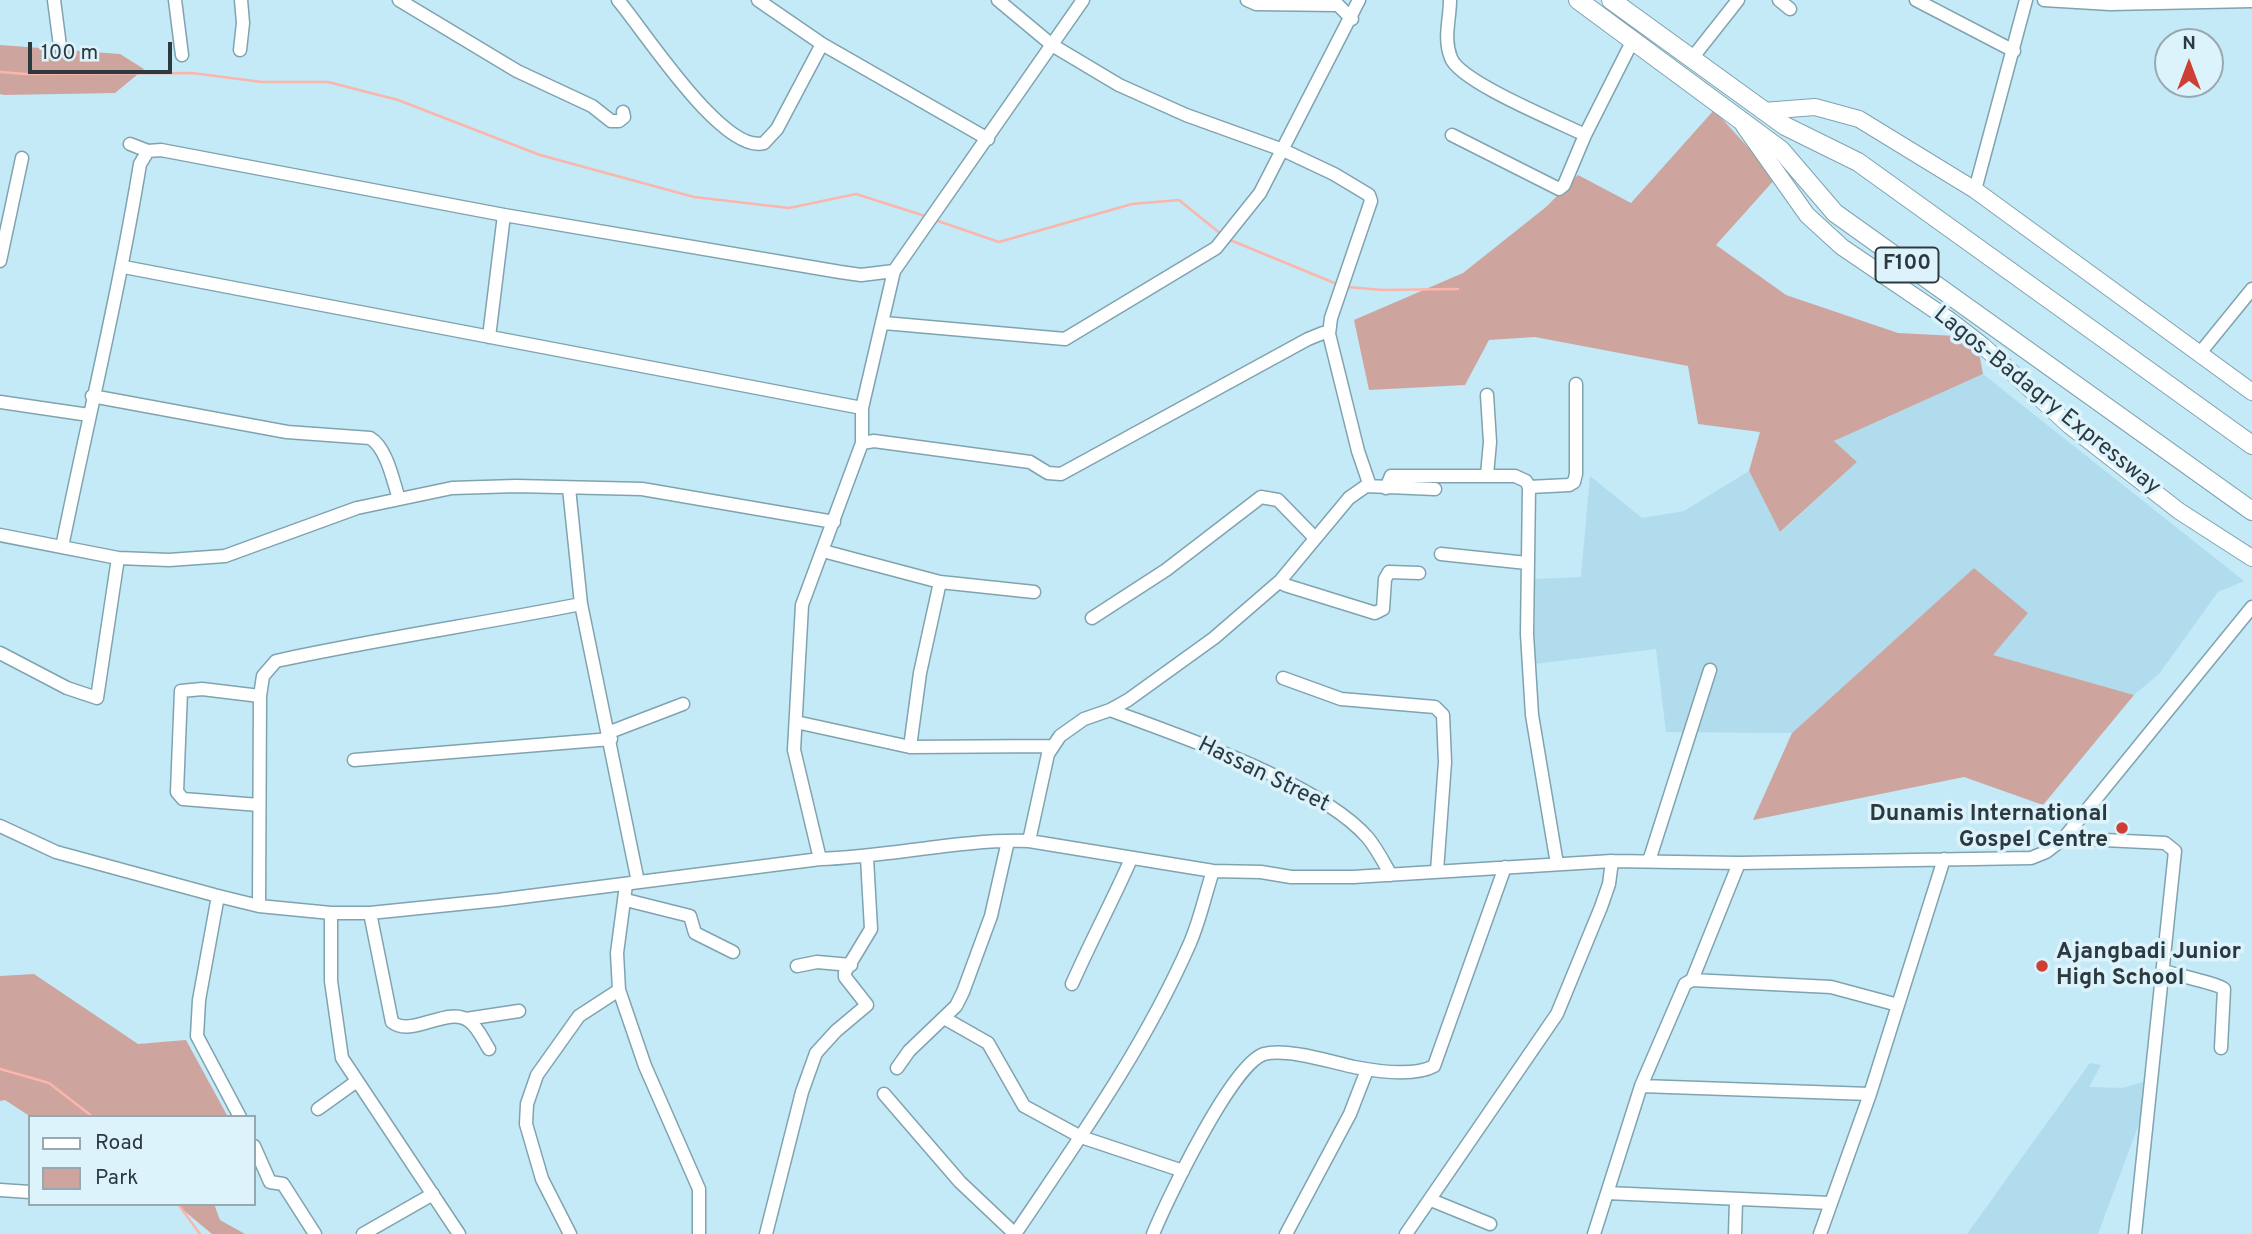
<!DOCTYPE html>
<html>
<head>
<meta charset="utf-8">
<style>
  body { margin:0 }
  #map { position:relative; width:2252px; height:1234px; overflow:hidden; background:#c4e9f7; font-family:Overpass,sans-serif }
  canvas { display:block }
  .legend { position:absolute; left:28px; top:1115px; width:228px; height:91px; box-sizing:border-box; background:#ddf3fc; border:2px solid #96a9b1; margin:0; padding:9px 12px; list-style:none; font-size:21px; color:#2c3a40 }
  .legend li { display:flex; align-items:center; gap:14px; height:35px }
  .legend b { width:35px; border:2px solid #96a9b1 }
  .north { position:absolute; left:2154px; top:28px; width:70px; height:70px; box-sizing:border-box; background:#ddf3fc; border:2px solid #96a9b1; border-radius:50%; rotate:0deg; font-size:19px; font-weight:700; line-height:28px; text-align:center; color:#2c3a40 }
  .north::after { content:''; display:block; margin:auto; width:24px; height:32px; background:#cd3f35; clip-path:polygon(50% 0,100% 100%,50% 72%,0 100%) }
  .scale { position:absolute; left:28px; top:42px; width:144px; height:32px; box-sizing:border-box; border:4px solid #2c3a40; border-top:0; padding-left:9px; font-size:21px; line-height:24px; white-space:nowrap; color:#2c3a40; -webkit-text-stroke:5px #ddf3fc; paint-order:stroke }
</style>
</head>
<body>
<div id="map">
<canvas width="2252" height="1234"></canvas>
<ul class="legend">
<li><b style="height:9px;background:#fff"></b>Road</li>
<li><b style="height:19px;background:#cea49e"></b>Park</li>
</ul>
<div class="north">N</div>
<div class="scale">100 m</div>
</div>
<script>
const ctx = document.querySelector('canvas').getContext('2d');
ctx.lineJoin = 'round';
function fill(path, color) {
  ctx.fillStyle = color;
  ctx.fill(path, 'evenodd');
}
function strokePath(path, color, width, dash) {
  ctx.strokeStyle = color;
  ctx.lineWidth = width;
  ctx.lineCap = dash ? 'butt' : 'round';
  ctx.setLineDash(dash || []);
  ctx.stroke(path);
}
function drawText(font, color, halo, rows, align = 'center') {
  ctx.font = font + ' Overpass,sans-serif';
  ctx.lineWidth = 7;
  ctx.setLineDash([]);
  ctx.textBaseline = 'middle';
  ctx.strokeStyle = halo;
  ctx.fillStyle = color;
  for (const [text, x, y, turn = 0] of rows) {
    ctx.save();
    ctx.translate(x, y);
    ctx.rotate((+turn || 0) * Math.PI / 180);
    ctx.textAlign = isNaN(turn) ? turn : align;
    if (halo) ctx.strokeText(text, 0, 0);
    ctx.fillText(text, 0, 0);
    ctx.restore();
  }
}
fill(new Path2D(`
  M 1983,374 L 2244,581 L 2218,592 L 2159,674 L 2134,695 L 1992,655 L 1974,568 L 1792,733 L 1666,732 L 1656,649 L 1534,664 L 1535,579 L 1581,577 L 1590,476 L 1642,518 L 1684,511 L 1749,471 L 1781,532 L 1857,462 L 1834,441 Z
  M 2090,1063 L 2101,1065 L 2089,1087 L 2123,1088 L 2156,1078 L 2098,1234 L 1967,1234 Z`), '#b0dced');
fill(new Path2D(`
  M 0,45 L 120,54 L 144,69 L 115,93 L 4,95 L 0,94 Z
  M 1714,110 L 1776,178 L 1716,245 L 1786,295 L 1898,333 L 1976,337 L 1983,374 L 1834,441 L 1857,462 L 1780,532 L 1749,471 L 1760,432 L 1698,424 L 1688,366 L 1535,337 L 1489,340 L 1465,385 L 1369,390 L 1354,320 L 1463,273 L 1546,207 L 1578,175 L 1631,203 Z
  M 1974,568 L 2028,613 L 1993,655 L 2134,695 L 2043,805 L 1964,777 L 1753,820 L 1792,733 Z
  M 34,974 L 138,1044 L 186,1040 L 228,1117 L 31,1117 L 5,1100 L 0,1101 L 0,976 Z
  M 176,1204 L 214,1204 L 220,1220 L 245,1234 L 212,1234 Z`), '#cea49e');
strokePath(new Path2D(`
  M 0,72 L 26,74 L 192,73 L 262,82 L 328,82 L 398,100 L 540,155 L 694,197 L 789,208 L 856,194 L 925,216
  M 935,220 L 999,242 L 1132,204 L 1179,200 L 1221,234
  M 1230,240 L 1337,284
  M 1347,287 L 1383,290 L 1458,289
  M 0,1069 L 49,1083 L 93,1117
  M 178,1204 L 200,1234`), '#fbb6ac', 2.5);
const minor = new Path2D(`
  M 54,0 L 60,46
  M 175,0 L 182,55
  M 399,0 L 517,71 L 592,106 L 611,121 L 619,121 L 624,117 L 623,112
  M 618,0 C 643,29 723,155 764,143 L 777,129 L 822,44
  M 758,0 L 822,44 L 988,139
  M 998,0 L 1052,45 L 1119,85 L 1186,115 L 1283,150 L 1334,174 L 1369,195 L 1371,201 L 1331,318 L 1329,334 L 1358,451 L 1370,486
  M 1247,0 L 1256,4 L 1338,5 L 1352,19
  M 1450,0 C 1450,20 1443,38 1451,58 C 1460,82 1559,122 1585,135
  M 1779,0 L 1790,9
  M 1916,0 L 2014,51
  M 2044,0 L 2110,4 L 2252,1
  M 240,50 L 243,23 L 241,0
  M 1693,57 L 1738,0
  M 1452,135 L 1559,189 L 1564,185 L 1585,135 L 1633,40
  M 130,144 L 148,151 L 161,150 L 504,215 L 840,272 L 861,275 L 894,271
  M 1975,190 L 2026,0
  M 0,261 L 22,158
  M 124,267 L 862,408
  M 884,323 L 1065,339 L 1216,248 L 1260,193 L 1359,0
  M 489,337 L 504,215
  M 2200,353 L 2252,289
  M 1487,395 L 1490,442 L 1487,475
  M 92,396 L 287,432 L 370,438 C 387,448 393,481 399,499
  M 0,402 L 89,415
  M 862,443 L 874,441 L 1030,462 L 1048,473 L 1061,474 L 1308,339 L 1323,333 L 1329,334
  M 1529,487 L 1527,634 L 1532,715 L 1557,864
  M 569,488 L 581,604 L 638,882
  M 1386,488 L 1391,476 L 1515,476 L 1526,481 L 1529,487 L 1569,485 L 1574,482 L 1576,474 L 1576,384
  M 0,535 L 118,558 L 169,560 L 225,556 L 357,508 L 452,488 L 516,486 L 642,489 L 834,522
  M 62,547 C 88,419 119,292 140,164 L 148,151
  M 823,551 L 940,582 L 1034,592
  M 1441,554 L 1527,563
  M 1280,581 L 1285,585 L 1375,613 L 1383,609 L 1385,579 L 1389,572 L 1419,573
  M 1092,618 L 1166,570 L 1261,497 L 1278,500 L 1315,538
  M 0,653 L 67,688 L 97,698 L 118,558
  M 1283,678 L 1341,699 L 1435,707 L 1443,715 L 1445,762 L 1437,871
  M 1110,710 C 1179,736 1321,783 1368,838 C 1377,849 1384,863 1391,875
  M 796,722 L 910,747 L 1051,746
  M 610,732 L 683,704
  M 910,747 L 920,673 L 940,582
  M 354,760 L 611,739
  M 259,805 L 183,799 L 177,792 L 181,691 L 202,689 L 260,696
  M 0,826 L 56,852 L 218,896 L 259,906 L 331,913 L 370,913 L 498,900 L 820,859 C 890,857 958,839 1029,841 L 1213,871 L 1261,872 L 1291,877 L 1353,877 L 1612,861 L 1739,863 L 2031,858 L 2046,852 L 2064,838 L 2252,607
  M 2064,838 L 2165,843 L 2175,851 L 2135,1234
  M 1029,841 L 1048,754 L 1060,736 L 1084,719 L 1110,710 L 1128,700 L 1214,638 L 1280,581 L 1349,498 L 1366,486 L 1435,489
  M 820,859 L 794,750 L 802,605 L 862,443 L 862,408 L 894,271 L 1083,0
  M 1649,861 L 1710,670
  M 626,885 L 617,953 L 619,990 L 645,1066 L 699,1189 L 699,1234
  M 218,896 L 199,1000 L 197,1036 L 240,1117
  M 626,900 L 690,916 L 695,933 L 733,952
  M 259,906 L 260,696 L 263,676 L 276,661 C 377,639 480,624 581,604
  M 331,913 L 331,981 L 342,1058 L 459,1234
  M 370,913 L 392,1022 C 412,1038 448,1005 469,1021 C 478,1027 483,1040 489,1049
  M 797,966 L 817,962 L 851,965
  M 2164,971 C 2176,975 2219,984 2224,989 L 2221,1048
  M 1692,980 L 1831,987 L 1898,1005
  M 1072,984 C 1091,941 1112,902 1131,859
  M 944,1018 L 988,1043 L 1024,1106 L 1081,1137 L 1183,1171
  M 466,1019 L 519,1011
  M 897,1068 L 909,1051 L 956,1006 L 963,992 L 991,916 L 1008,841
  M 1641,1086 L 1870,1094
  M 884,1094 L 960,1182 L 1015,1234
  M 318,1109 L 357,1081
  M 254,1146 L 270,1182 L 283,1184 L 315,1234
  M 0,1190 L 30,1192
  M 1607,1193 L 1830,1203
  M 1431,1200 L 1490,1224
  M 363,1234 L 433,1194
  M 570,1234 L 542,1179 L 526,1124 L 527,1104 L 537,1075 L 579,1016 L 619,990
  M 766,1234 L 802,1092 L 816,1053 L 836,1031 L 867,1005 L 845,977 L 845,972 L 871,929 L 867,858
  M 1015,1234 C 1079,1139 1144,1048 1190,943 C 1200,920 1205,895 1213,871
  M 1153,1234 C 1167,1200 1232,1064 1264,1054 C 1287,1048 1331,1062 1354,1067 C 1375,1071 1414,1077 1434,1066 L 1505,867
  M 1286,1234 L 1350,1114 L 1367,1070
  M 1406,1234 L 1557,1014 L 1601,907 L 1609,884 L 1612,861
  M 1594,1234 L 1641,1086 L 1685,984 L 1692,980 L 1739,863
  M 1735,1234 L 1736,1201
  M 1820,1234 L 1870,1094 L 1944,859`);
const major = new Path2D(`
  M 1763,111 L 1815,107 L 1859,119 L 1975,190 L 2252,392
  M 1744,126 L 1807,215 L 1842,247 L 1948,319 L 1983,346 L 2070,426 L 2179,511 L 2252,558`);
const highway = new Path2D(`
  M 1578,0 L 1781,150 L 1835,213 L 2252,511
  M 1611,0 L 1785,126 L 1858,162 L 2252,445`);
strokePath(minor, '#80a3b0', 15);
strokePath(major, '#80a3b0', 18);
strokePath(highway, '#80a3b0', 20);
strokePath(minor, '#fff', 12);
strokePath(major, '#fff', 16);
strokePath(highway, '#fff', 18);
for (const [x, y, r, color] of [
  [2122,828,7,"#cd3f35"],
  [2042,966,7,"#cd3f35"]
]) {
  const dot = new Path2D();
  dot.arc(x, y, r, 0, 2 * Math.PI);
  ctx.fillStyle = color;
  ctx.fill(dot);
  strokePath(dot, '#ddf3fc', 2.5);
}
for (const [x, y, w] of [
  [1907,265,63]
]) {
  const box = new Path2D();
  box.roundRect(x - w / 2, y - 17.5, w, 35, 5);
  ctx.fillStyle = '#ddf3fc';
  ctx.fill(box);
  strokePath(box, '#2c3a40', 2);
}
drawText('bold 21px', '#2c3a40', null, [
  ["F100",1907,265]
]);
drawText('23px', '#2c3a40', '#ddf3fc', [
  ["Lagos-Badagry Expressway",2046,402,39],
  ["Hassan Street",1263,776,26]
]);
drawText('bold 23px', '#2c3a40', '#ddf3fc', [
  ["Dunamis International",2108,815],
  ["Gospel Centre",2108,841],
  ["Ajangbadi Junior",2056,953,"left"],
  ["High School",2056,979,"left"]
], 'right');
</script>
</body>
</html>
